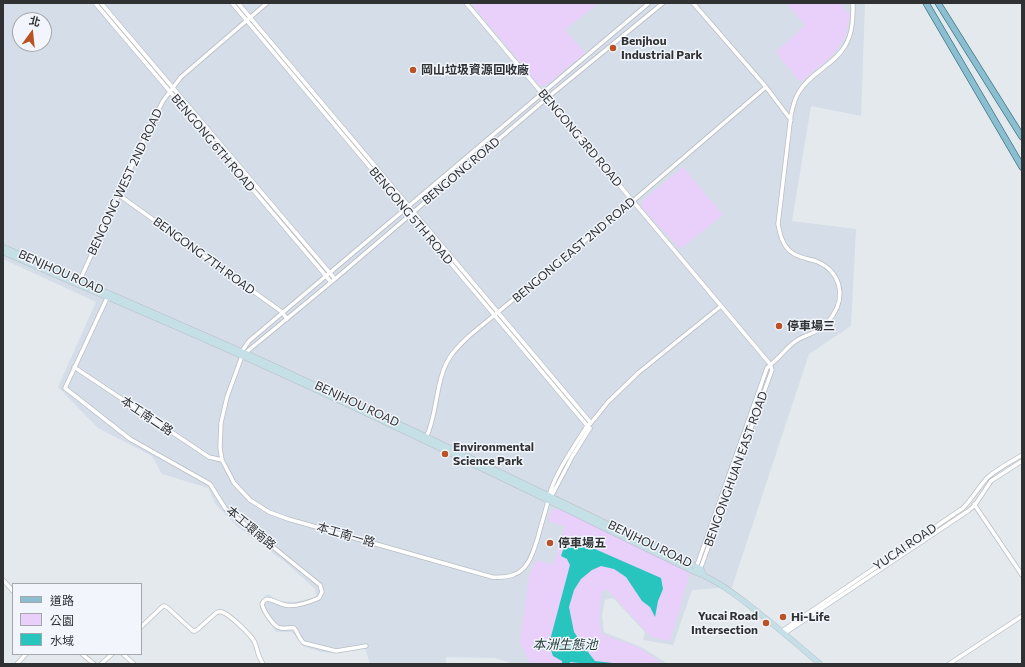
<!DOCTYPE html>
<html>
<head>
<meta charset="utf-8">
<style>
  body { margin:0 }
  #map { position:relative; width:1025px; height:667px; overflow:hidden; background:#e4e9ee; font-family:Commissioner,"Noto Sans TC",sans-serif }
  canvas { display:block }
  .frame { position:absolute; inset:0; border:4px solid #2f3133; pointer-events:none }
  .legend { position:absolute; left:12px; top:583px; width:130px; height:72px; box-sizing:border-box; background:#f2f6fc; border:1px solid #a4a7ac; margin:0; padding:5px 7px; list-style:none; font-size:12px; color:#2f3133 }
  .legend li { display:flex; align-items:center; gap:8px; height:20px }
  .legend b { width:20px; border:1px solid #a4a7ac }
  .north { position:absolute; left:12px; top:12px; width:40px; height:40px; box-sizing:border-box; background:#f2f6fc; border:1px solid #a4a7ac; border-radius:50%; rotate:15deg; font-size:11px; font-weight:700; line-height:16px; text-align:center; color:#2f3133 }
  .north::after { content:''; display:block; margin:auto; width:14px; height:18px; background:#b95325; clip-path:polygon(50% 0,100% 100%,50% 72%,0 100%) }
</style>
</head>
<body>
<div id="map">
<canvas width="1025" height="667"></canvas>
<div class="frame"></div>
<ul class="legend">
<li><b style="height:5px;background:#8bbfcf"></b>道路</li>
<li><b style="height:11px;background:#e9d0fa"></b>公園</li>
<li><b style="height:11px;background:#28c4be"></b>水域</li>
</ul>
<div class="north">北</div>
</div>
<script>
const ctx = document.querySelector('canvas').getContext('2d');
ctx.lineJoin = 'round';
function fill(path, color) {
  ctx.fillStyle = color;
  ctx.fill(path, 'evenodd');
}
function strokePath(path, color, width, dash) {
  ctx.strokeStyle = color;
  ctx.lineWidth = width;
  ctx.lineCap = dash ? 'butt' : 'round';
  ctx.setLineDash(dash || []);
  ctx.stroke(path);
}
function drawText(font, color, halo, rows, align = 'center') {
  ctx.font = font + ' Commissioner,"Noto Sans TC",sans-serif';
  ctx.lineWidth = 3;
  ctx.setLineDash([]);
  ctx.textBaseline = 'middle';
  ctx.strokeStyle = halo;
  ctx.fillStyle = color;
  for (const [text, x, y, turn = 0] of rows) {
    ctx.save();
    ctx.translate(x, y);
    ctx.rotate((+turn || 0) * Math.PI / 180);
    ctx.textAlign = isNaN(turn) ? turn : align;
    if (halo) ctx.strokeText(text, 0, 0);
    ctx.fillText(text, 0, 0);
    ctx.restore();
  }
}
fill(new Path2D(`
  M 3,3 L 865,3 L 861,116 L 811,106 L 792,221 L 856,229 L 851,326 L 809,354 L 732,587 L 692,590 L 673,645 L 643,640 L 645,632 L 613,598 L 605,600 L 602,616 L 604,632 L 641,647 L 665,662 L 664,664 L 514,664 L 495,658 L 446,657 L 446,664 L 370,664 L 365,648 L 335,653 L 321,652 L 303,646 L 292,632 L 276,632 L 260,608 L 262,599 L 268,594 L 279,601 L 295,602 L 316,597 L 315,589 L 285,562 L 238,527 L 216,505 L 208,488 L 162,474 L 152,456 L 98,428 L 58,387 L 96,302 L 3,259 ZM 20,20 L 44,20 L 44,44 L 20,44 Z`), '#d4dde8');
fill(new Path2D(`
  M 471,3 L 594,3 L 596,5 L 565,30 L 585,53 L 546,85 L 543,86 L 539,85 Z
  M 786,3 L 840,3 L 850,15 C 849,20 848,25 847,30 C 840,54 818,67 800,82 L 776,52 L 805,25 Z
  M 683,167 L 723,215 L 680,249 L 641,206 L 643,200 Z
  M 557,508 L 690,573 L 670,641 L 651,637 L 607,589 L 602,593 L 599,619 L 602,634 L 640,648 L 660,662 L 659,664 L 532,664 L 529,662 L 520,642 L 529,576 L 536,560 L 553,565 L 565,526 L 548,521 L 551,511 Z`), '#e9d0fa');
fill(new Path2D(`
  M 572,542 L 579,542 L 661,578 L 663,589 L 658,601 L 655,617 L 650,607 L 642,601 L 626,577 L 614,569 L 601,566 L 592,570 L 581,579 L 574,590 L 569,607 L 574,632 L 588,652 L 595,661 L 621,664 L 588,664 L 570,662 L 570,664 L 562,664 L 562,661 L 553,656 L 549,644 L 570,565 L 567,559 L 561,556 L 564,547 L 570,548 Z`), '#28c4be');
const street = new Path2D(`
  M 95,3 L 331,282
  M 101,3 L 335,279
  M 232,3 L 590,429
  M 238,3 L 591,423
  M 466,3 L 770,364 L 772,370 L 700,570
  M 649,3 L 249,341 L 242,351 L 242,356 L 227,397 L 221,423 L 220,448 L 222,460 L 234,483 L 250,500 L 269,512 L 288,519 L 492,577 C 524,580 530,563 538,537 C 541,525 545,513 548,501 C 551,479 575,445 587,426 L 591,423 L 608,402 L 638,373 L 721,306
  M 693,3 L 766,87 L 791,120
  M 119,195 L 282,312 L 287,319
  M 79,282 L 151,124 L 163,101 L 181,77 L 267,3
  M 108,296 L 65,388 L 130,439 L 210,484 L 225,508 L 320,585 L 322,592 L 319,598 C 310,602 295,607 285,605 C 279,604 274,600 267,599 L 264,601 L 262,604 C 263,610 274,628 281,628 C 286,629 290,627 294,628 C 298,632 299,639 304,643 L 336,651 L 366,646
  M 244,354 L 335,279 L 547,98 L 663,3
  M 74,367 L 209,457 L 222,460
  M 426,438 C 438,413 435,380 450,357 C 455,349 463,342 469,336 L 633,201 L 766,87
  M 550,499 L 572,457 L 590,428
  M 974,504 L 1022,575
  M 696,568 L 767,368 C 771,364 775,361 779,357 C 785,351 790,344 799,339 C 815,331 822,332 833,315 C 846,295 840,272 818,262 C 809,258 799,259 790,251 C 782,244 780,234 778,224 L 791,115 C 793,107 794,99 799,92 C 810,73 834,65 845,46 C 853,33 853,17 853,3
  M 3,580 L 13,591
  M 141,627 L 163,606 L 165,606 L 168,608 L 193,631 L 195,631 L 198,629 L 216,613 C 219,612 218,611 222,612 C 229,614 250,634 254,641 C 256,645 257,649 258,653 C 259,657 261,660 263,664
  M 782,631 L 963,508 C 972,499 978,488 987,478 C 997,469 1011,462 1022,455
  M 785,633 L 968,511 L 975,505 L 991,481 L 1022,461
  M 82,654 L 94,664
  M 123,654 L 134,664
  M 17,664 L 26,654
  M 101,664 L 112,654
  M 949,664 L 1022,616`);
const secondary = new Path2D(`
  M 3,247 L 261,360 L 427,437 L 697,567 L 701,569 L 704,575
  M 3,252 C 82,287 163,320 242,356 C 394,424 544,499 695,572 C 717,580 736,595 754,609 C 777,627 798,645 820,664`);
const primary = new Path2D(`
  M 926,3 L 1022,167
  M 938,3 L 1022,137`);
strokePath(street, '#b9bec3', 5);
strokePath(secondary, '#b9bec3', 6);
strokePath(primary, '#387284', 7);
strokePath(street, '#fff', 3.5);
strokePath(secondary, '#c5dfe7', 5);
strokePath(primary, '#8bbfcf', 5.5);
for (const [x, y, r, color] of [
  [613,48,4,"#b95325"],
  [413,70,4,"#b95325"],
  [779,326,4,"#b95325"],
  [445,454,4,"#b95325"],
  [550,543,4,"#b95325"],
  [783,617,4,"#b95325"],
  [766,623,4,"#b95325"]
]) {
  const dot = new Path2D();
  dot.arc(x, y, r, 0, 2 * Math.PI);
  ctx.fillStyle = color;
  ctx.fill(dot);
  strokePath(dot, '#f2f6fc', 1.5);
}
drawText('bold 12px', '#2f3133', '#f2f6fc', [
  ["Benjhou",621,41],
  ["Industrial Park",621,55],
  ["岡山垃圾資源回收廠",421,70],
  ["停車場三",787,326],
  ["Environmental",453,447],
  ["Science Park",453,461],
  ["停車場五",558,543],
  ["Yucai Road",758,616,"right"],
  ["Intersection",758,630,"right"],
  ["Hi-Life",791,617]
], 'left');
drawText('12px', '#2f3133', '#f2f6fc', [
  ["BENGONG 3RD ROAD",580,138,50],
  ["BENGONG 6TH ROAD",213,143,50],
  ["BENGONG ROAD",461,171,-40],
  ["BENGONG WEST 2ND ROAD",125,182,-65],
  ["BENGONG 5TH ROAD",411,216,50],
  ["BENGONG EAST 2ND ROAD",574,250,-40],
  ["BENGONG 7TH ROAD",204,256,36],
  ["BENJHOU ROAD",61,272,24],
  ["BENJHOU ROAD",357,404,25],
  ["本工南二路",147,416,34],
  ["BENGONGHUAN EAST ROAD",736,469,-70],
  ["本工環南路",251,528,40],
  ["本工南一路",346,535,16],
  ["BENJHOU ROAD",650,544,26],
  ["YUCAI ROAD",905,547,-34]
]);
drawText('italic 13px', '#233c3a', '#f2f6fc', [
  ["本洲生態池",565,645]
]);
</script>
</body>
</html>
